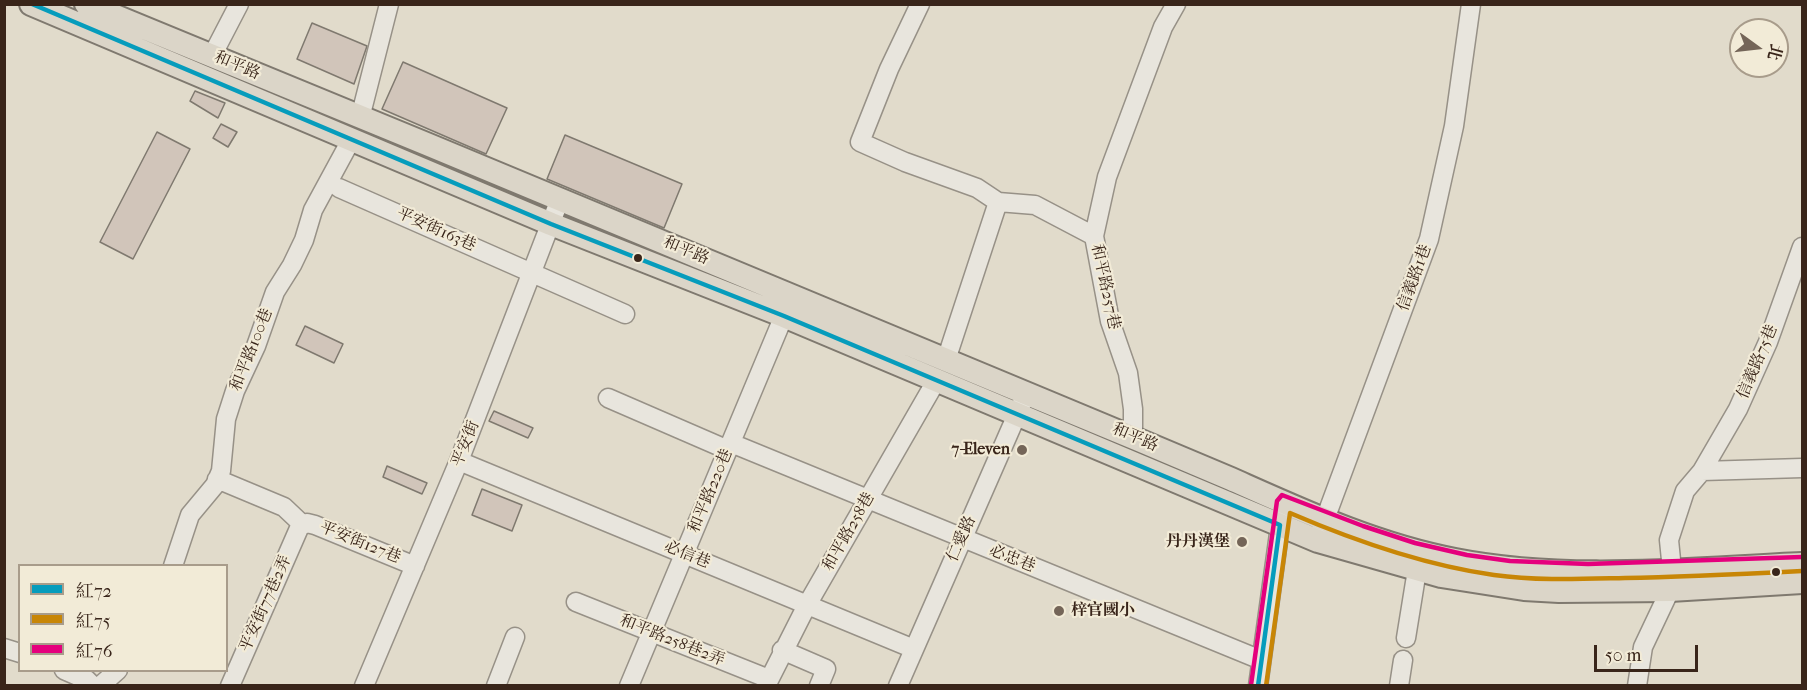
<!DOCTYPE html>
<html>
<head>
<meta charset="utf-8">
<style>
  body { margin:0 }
  #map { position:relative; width:1807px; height:690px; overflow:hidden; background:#e1dbcb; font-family:"IM FELL French Canon","Noto Serif TC",serif }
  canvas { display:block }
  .frame { position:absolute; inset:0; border:6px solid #39251a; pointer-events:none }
  .legend { position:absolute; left:18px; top:564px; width:210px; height:108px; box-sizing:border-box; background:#f2ebd7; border:2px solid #a89c8b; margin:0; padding:8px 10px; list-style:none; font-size:18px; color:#39251a }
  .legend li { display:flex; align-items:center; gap:12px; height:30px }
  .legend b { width:30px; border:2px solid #a89c8b }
  .north { position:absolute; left:1729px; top:18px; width:60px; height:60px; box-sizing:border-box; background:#f2ebd7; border:2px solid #a89c8b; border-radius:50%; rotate:105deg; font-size:16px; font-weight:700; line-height:24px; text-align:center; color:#39251a }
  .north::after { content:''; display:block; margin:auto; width:21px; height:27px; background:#746558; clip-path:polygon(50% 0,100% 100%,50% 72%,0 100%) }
  .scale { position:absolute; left:1594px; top:645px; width:104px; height:27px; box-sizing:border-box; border:3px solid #39251a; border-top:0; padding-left:8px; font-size:18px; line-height:21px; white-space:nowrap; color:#39251a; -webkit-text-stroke:4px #f2ebd7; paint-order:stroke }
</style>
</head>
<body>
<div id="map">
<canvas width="1807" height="690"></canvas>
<div class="frame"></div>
<ul class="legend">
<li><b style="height:8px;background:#069cbc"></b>紅72</li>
<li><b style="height:8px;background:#c88606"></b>紅75</li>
<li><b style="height:8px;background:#e5007d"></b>紅76</li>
</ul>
<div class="north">北</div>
<div class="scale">50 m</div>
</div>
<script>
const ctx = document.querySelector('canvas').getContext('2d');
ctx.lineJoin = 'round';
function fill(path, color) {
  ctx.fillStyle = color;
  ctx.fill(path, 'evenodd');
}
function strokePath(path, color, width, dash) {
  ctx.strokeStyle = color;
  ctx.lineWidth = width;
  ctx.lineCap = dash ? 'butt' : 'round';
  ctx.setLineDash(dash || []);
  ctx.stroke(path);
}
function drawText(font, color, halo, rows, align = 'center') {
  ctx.font = font + ' "IM FELL French Canon","Noto Serif TC",serif';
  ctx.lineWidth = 4.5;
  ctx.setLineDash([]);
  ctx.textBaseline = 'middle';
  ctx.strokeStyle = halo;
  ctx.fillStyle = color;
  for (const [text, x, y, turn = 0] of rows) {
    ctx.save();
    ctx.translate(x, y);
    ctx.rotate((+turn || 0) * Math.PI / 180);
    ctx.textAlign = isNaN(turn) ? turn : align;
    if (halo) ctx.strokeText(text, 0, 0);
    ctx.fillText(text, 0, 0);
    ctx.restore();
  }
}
const building = new Path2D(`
  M 312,23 L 367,46 L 354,84 L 297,59 Z
  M 403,62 L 507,108 L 486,154 L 382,109 Z
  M 195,91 L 225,103 L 218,118 L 190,101 Z
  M 221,124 L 237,132 L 228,147 L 213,138 Z
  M 157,132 L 190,149 L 133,259 L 100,242 Z
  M 565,135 L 682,184 L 664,228 L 547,179 Z
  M 305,326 L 343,344 L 334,363 L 296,345 Z
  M 494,411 L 533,428 L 528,438 L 489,421 Z
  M 387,466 L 427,483 L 422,494 L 383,477 Z
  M 482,489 L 522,505 L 512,531 L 472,515 Z`);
fill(building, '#d1c5ba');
strokePath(building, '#7f796f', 1.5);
const minor = new Path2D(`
  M 920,4 L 889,69 L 860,142 L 905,162 L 977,188 L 998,202 L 1035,205 L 1094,236
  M 212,56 L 239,4
  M 360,118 L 389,4
  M 339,188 L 625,314
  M 946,360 L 998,202
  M 608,398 L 728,450
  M 1133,437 L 1133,409 L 1128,373 L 1110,321 L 1094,236 L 1107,177 L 1163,27 L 1176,4
  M 731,443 L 1261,660
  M 459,461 L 914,649
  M 1702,471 L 1802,468
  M 217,479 L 284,507 L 303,525
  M 303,525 L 307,523 L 315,525 L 415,566
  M 1321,530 L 1429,239 L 1454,126 L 1471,4
  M 173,566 L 190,515 L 215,485 L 221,471 L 226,419 L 235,391 L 256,346 L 275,292 L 292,265 L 304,240 L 313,210 L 351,140
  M 576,602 L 769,679
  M 1406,638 L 1417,570
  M 4,648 L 20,653
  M 782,650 L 826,669 L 819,686
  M 64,670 L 87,680 L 93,686
  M 100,686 L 118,670
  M 230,686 L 300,526 L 303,525
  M 364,686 L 459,461 L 560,199
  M 496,686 L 515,637
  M 629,686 L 788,306
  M 766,686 L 807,605 L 936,381
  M 898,686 L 1022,403
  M 1258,686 L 1282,512
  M 1399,686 L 1403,660
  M 1637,686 L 1643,647 L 1670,590 L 1672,570 L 1669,540 L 1685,491 L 1702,471 L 1738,409 L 1768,342 L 1802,247`);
const major = new Path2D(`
  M 31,4 L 551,224 L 784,316 L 1318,541 L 1441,576 L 1524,589 L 1559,591 L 1670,590 L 1802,582
  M 86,4 C 395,130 703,259 1011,387 C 1084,417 1158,448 1231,479 C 1303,511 1376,545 1455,560 C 1566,582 1689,569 1802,564`);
strokePath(minor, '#979187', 21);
strokePath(major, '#7f796f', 26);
strokePath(minor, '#e8e5dd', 18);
strokePath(major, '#dbd5c8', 22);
strokePath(new Path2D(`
  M 32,4 L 551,224 L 784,316 L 1280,525 L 1258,686`), '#069cbc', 4.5);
strokePath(new Path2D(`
  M 1266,686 L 1290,513 C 1355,541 1423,565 1494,575 C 1537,581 1581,579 1625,578 C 1684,577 1743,574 1802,571`), '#c88606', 4.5);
strokePath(new Path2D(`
  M 1251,685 L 1277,501 L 1282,495 L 1363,526 L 1415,543 L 1467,555 L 1510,561 L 1588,564 L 1802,557`), '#e5007d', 4.5);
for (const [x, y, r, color] of [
  [638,258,5,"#39251a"],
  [1022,450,6,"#746558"],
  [1242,542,6,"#746558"],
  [1776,572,5,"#39251a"],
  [1059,611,6,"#746558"]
]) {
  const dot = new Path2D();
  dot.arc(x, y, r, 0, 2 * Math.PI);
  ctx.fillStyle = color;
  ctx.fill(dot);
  strokePath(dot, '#f2ebd7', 2);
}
drawText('16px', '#39251a', '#f2ebd7', [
  ["和平路",237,66,23],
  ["平安街163巷",436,230,24],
  ["和平路",686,251,23],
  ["信義路1巷",1415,278,-70],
  ["和平路257巷",1105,287,78],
  ["和平路100巷",252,350,-68],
  ["信義路75巷",1758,362,-67],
  ["和平路",1135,438,23],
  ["平安街",466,444,-68],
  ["和平路220巷",711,491,-67],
  ["和平路258巷",849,532,-60],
  ["仁愛路",962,539,-66],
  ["平安街127巷",360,543,22],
  ["必信巷",687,555,22],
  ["必忠巷",1012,559,22],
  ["平安街77巷2弄",266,604,-66],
  ["和平路258巷2弄",672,641,22]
]);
drawText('bold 16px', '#39251a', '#f2ebd7', [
  ["7-Eleven",1010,450],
  ["丹丹漢堡",1230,542],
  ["梓官國小",1071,611,"left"]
], 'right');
</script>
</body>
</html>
